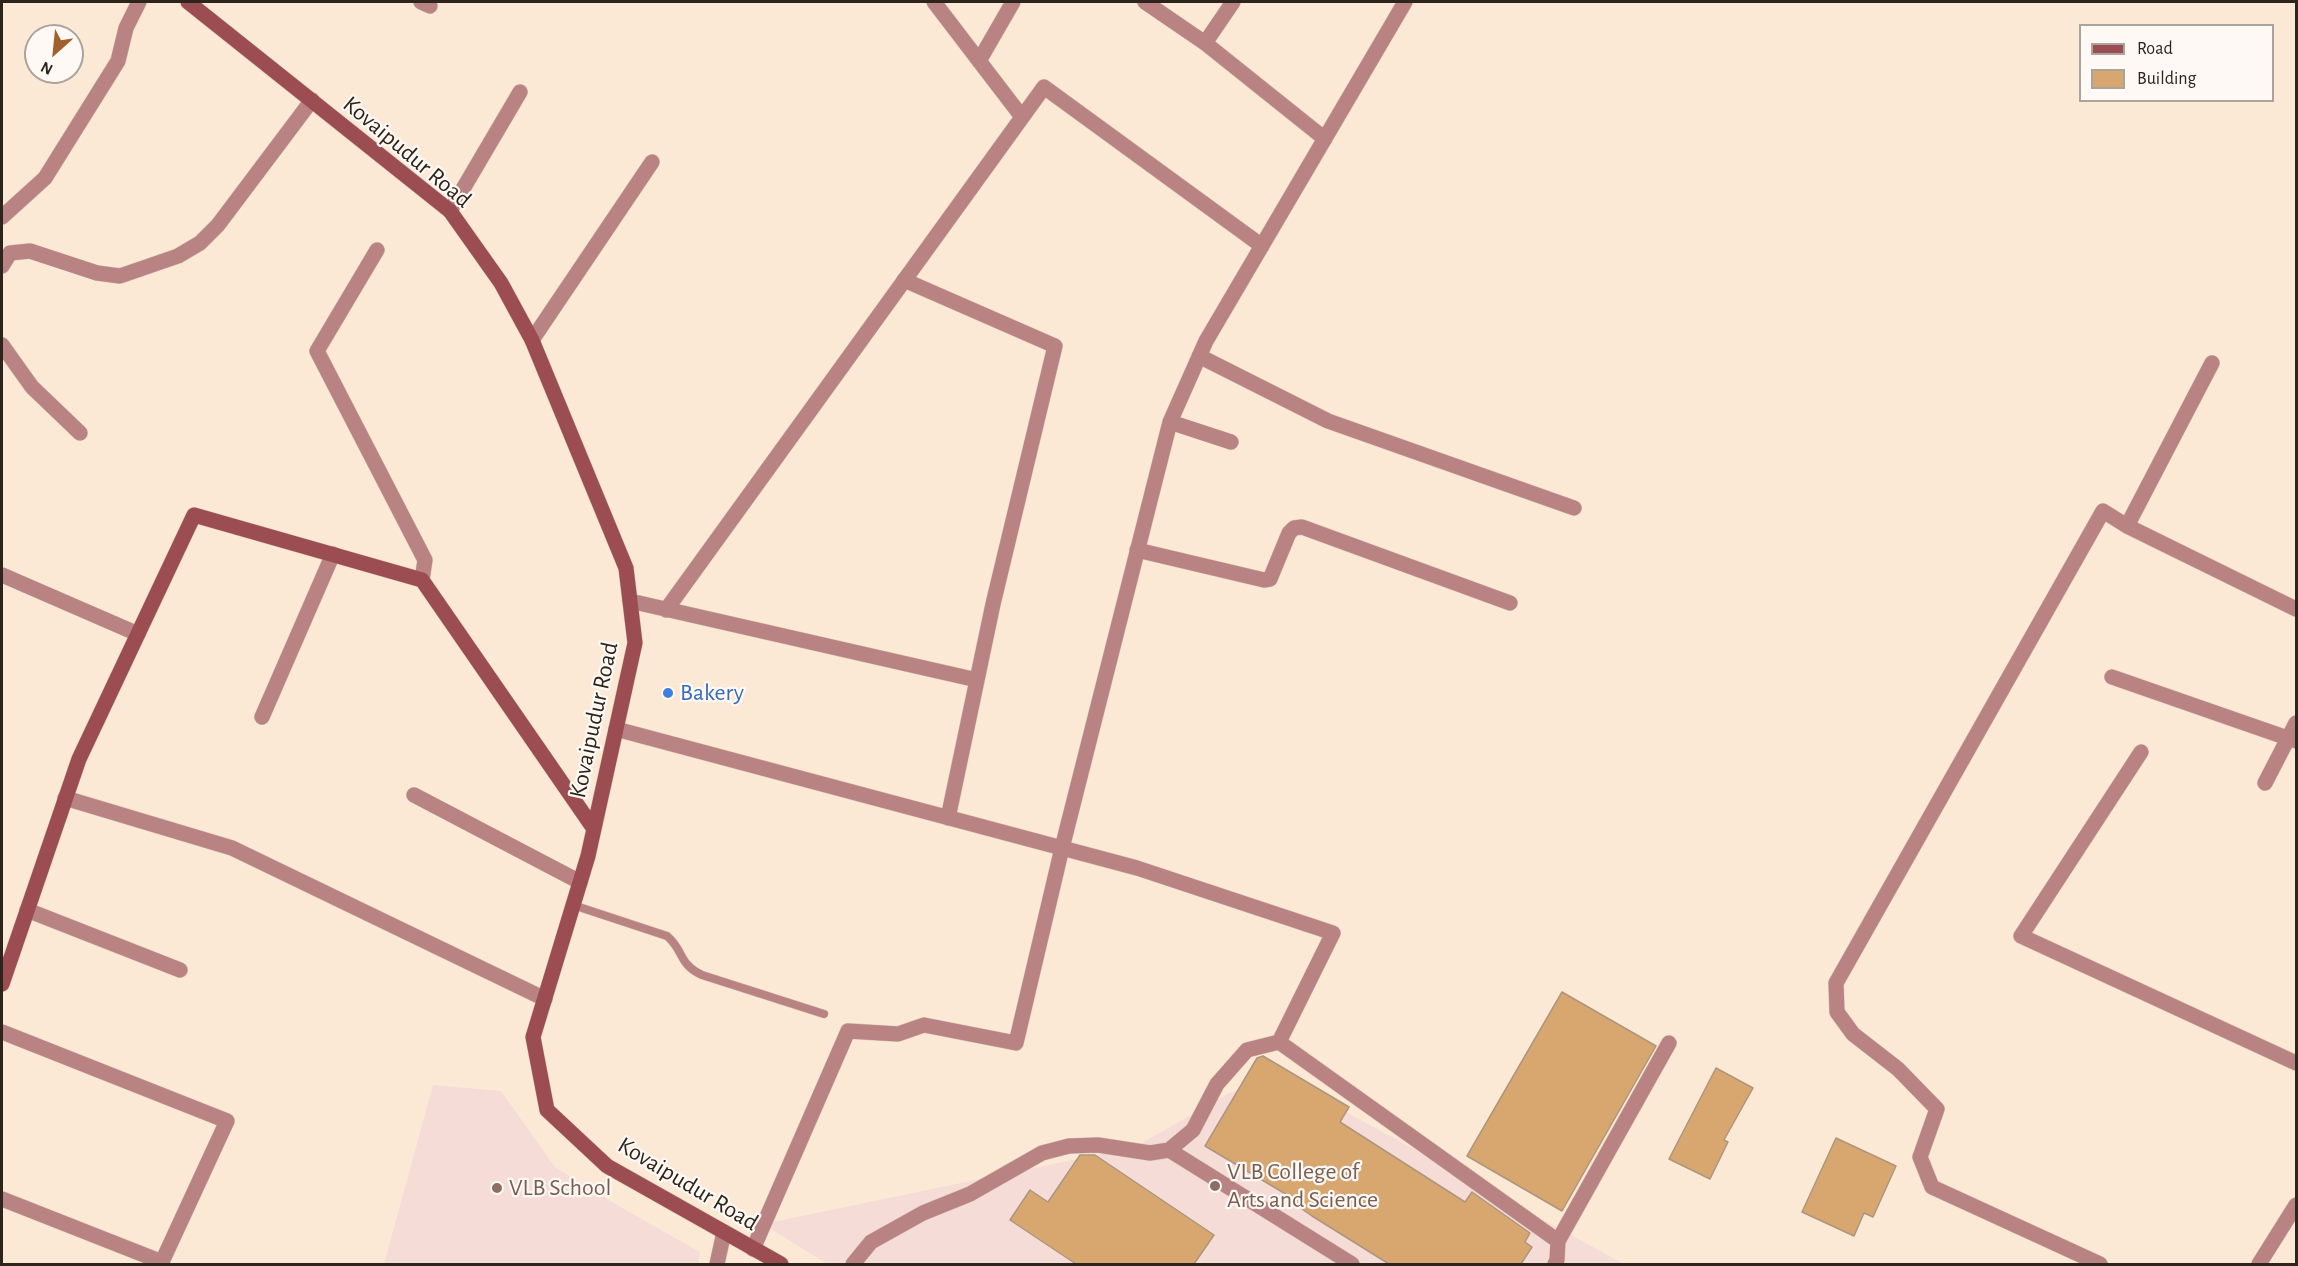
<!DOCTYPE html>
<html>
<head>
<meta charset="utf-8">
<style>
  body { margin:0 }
  #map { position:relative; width:2298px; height:1266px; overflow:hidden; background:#fce9d5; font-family:"Alegreya Sans",sans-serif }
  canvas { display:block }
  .frame { position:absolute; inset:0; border:3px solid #2d241b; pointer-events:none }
  .legend { position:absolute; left:2079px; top:24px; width:195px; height:78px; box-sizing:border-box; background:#fef9f4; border:2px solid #aaa49d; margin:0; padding:8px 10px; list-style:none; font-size:18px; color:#2d241b }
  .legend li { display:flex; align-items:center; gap:12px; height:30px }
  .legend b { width:30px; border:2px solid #aaa49d }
  .north { position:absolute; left:24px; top:24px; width:60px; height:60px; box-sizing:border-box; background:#fef9f4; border:2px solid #aaa49d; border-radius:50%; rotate:207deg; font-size:16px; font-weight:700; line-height:24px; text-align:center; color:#2d241b }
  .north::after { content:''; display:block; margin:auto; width:21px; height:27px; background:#a2612b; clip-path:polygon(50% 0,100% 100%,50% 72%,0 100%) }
</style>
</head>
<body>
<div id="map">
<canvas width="2298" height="1266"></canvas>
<div class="frame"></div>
<ul class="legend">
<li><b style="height:8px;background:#9b4d51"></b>Road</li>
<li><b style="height:16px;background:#d8a770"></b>Building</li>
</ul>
<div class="north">N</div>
</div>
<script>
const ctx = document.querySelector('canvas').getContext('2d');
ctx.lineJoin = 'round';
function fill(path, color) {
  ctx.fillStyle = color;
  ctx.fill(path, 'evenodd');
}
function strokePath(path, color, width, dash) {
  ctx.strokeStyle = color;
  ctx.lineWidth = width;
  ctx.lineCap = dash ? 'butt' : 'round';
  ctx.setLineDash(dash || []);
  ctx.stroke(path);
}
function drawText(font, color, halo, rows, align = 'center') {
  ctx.font = font + ' "Alegreya Sans",sans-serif';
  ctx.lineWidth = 4.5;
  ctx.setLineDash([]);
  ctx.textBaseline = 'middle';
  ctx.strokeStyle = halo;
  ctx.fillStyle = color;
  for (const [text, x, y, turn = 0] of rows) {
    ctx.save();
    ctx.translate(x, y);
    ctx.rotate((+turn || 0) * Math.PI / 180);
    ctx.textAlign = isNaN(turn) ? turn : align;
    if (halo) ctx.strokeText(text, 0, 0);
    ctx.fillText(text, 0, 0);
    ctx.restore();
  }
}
fill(new Path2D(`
  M 1284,1078 L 1624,1264 L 827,1264 L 763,1224 L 1135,1147 L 1229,1093 Z
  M 433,1085 L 501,1091 L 555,1167 L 624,1209 L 700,1252 L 698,1264 L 384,1264 Z`), '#f6dcd7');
const building = new Path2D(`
  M 1562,992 L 1656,1046 L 1562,1211 L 1467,1156 Z
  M 1263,1056 L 1349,1107 L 1340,1122 L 1465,1202 L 1472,1192 L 1530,1233 L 1525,1242 L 1532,1247 L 1521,1264 L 1389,1264 L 1312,1216 L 1292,1202 L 1294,1199 L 1205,1146 L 1257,1058 Z
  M 1716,1068 L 1753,1088 L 1724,1140 L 1728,1142 L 1710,1179 L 1669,1159 Z
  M 1836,1138 L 1896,1166 L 1873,1217 L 1864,1213 L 1854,1236 L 1802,1212 Z
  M 1080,1155 L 1095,1155 L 1214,1235 L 1194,1264 L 1076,1264 L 1010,1220 L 1030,1190 L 1048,1202 Z`);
fill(building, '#d8a770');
strokePath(building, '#ac967e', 1.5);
const lane = new Path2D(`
  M 573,905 L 667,936 C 684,950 678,964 702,975 L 824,1014`);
const street = new Path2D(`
  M 421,2 L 430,6
  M 934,2 L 1022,117
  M 1145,2 L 1205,43
  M 1233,2 L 1205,43 L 1325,139
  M 979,61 L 1013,2
  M 450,211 L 520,92
  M 2,217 L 45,178 L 118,61 L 126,28 L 139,2
  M 377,250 L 317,351 L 425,560 L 422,580
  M 2,266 L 10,253 L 30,251 L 97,273 L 120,276 L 178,256 L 200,243 L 218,225 L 312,100
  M 904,280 L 1055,346 L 993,604 L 948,818
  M 532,340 L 652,162
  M 2,345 L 32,387 L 80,433
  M 1199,356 L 1328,421 L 1574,508
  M 1170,422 L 1231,442
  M 2127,526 L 2212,363
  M 1137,550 L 1264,580 L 1270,579 L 1289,533 L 1294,528 L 1302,527 L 1510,603
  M 2,575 L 138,634
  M 630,601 L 977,680
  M 666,610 L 1044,87 L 1262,246
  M 2112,677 L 2296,741
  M 262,717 L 333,554
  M 616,729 L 1137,868 L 1333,933 L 1279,1042
  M 2141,752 L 2021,936 L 2296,1063
  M 2265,783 L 2296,723
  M 414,795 L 580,882
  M 65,798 L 232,848 L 545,999
  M 27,910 L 180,970
  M 2,1032 L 227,1121 L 161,1264
  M 1169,1150 L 1352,1264
  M 2,1199 L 162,1262
  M 1558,1241 L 1669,1043
  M 753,1249 L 848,1031 L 898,1034 L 924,1025 L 1016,1043 L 1062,848 L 1170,422 L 1206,341 L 1405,2
  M 717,1264 L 724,1232
  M 853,1264 L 871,1242 L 923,1213 L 970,1194 L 1042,1153 L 1069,1146 L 1098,1145 L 1150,1153 L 1169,1150 L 1193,1130 L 1217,1084 L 1247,1050 L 1279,1042 L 1558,1241 L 1557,1260 L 1555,1264
  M 2100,1264 L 1932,1187 L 1920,1157 L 1937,1109 L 1898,1069 L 1853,1034 L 1837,1012 L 1836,983 L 2103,511 L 2127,526 L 2296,609
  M 2259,1264 L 2296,1205`);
const secondary = new Path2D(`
  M 188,2 L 450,211 L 501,283 L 532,340 L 626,568 L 635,643 L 588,856 L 533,1037 L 547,1110 L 607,1166 L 781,1264
  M 2,984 L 79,759 L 194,515 L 422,580 L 594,829`);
strokePath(lane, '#d7c6b4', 9);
strokePath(street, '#d7c6b4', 16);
strokePath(secondary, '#d7c6b4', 16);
strokePath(lane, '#b98283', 8);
strokePath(street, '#b98283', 15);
strokePath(secondary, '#9b4d51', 15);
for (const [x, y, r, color] of [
  [668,693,6,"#3f7fe0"],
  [1215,1186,6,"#8d6e63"],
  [497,1188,6,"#8d6e63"]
]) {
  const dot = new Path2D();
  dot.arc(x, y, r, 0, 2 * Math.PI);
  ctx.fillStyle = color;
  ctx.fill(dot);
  strokePath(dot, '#fef9f4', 2);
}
drawText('24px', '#2d241b', '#fef9f4', [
  ["Kovaipudur Road",407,152,40],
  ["Kovaipudur Road",594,720,-78],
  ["Kovaipudur Road",688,1184,31]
]);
drawText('24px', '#366cbe', '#fef9f4', [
  ["Bakery",680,693]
], 'left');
drawText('24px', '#785e54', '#fef9f4', [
  ["VLB College of",1227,1172],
  ["Arts and Science",1227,1200],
  ["VLB School",509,1188]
], 'left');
</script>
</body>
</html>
